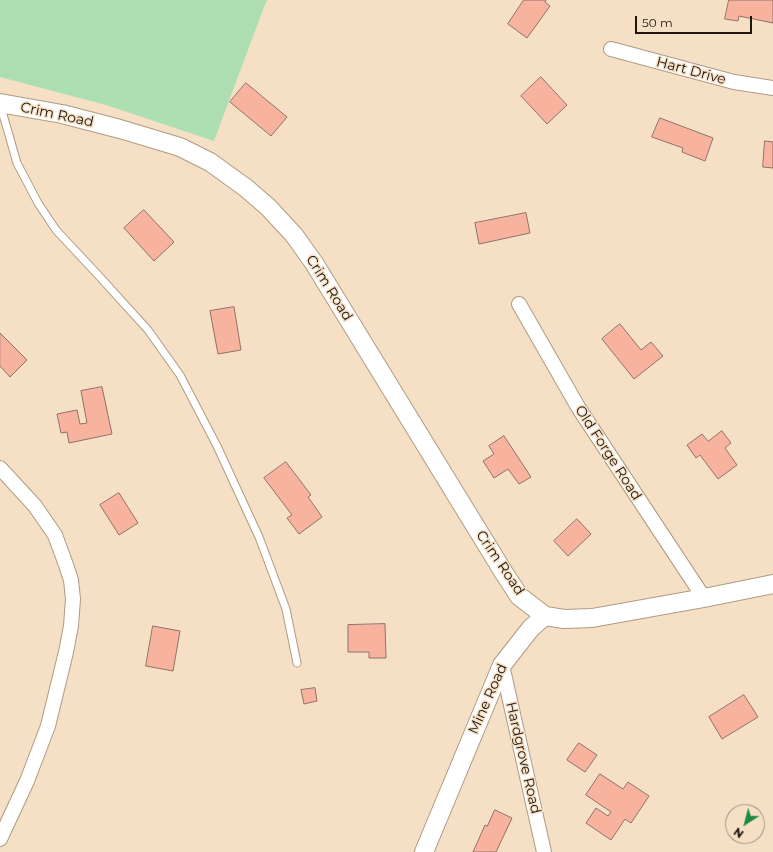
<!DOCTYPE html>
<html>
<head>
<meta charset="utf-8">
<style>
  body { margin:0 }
  #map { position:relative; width:773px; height:852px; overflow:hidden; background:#f5e0c6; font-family:Montserrat,sans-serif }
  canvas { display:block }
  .north { position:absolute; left:725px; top:804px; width:40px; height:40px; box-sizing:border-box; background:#f5e0c6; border:1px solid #9f8f7c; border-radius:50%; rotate:216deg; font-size:11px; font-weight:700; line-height:16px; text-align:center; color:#1e160d }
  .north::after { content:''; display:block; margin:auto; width:14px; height:18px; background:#1e8b43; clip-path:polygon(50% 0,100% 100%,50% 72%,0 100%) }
  .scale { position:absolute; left:635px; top:16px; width:117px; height:18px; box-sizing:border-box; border:2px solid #1e160d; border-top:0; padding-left:5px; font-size:12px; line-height:14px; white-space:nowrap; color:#1e160d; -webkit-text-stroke:3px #f5e0c6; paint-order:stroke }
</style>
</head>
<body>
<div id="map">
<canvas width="773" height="852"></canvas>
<div class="north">N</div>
<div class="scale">50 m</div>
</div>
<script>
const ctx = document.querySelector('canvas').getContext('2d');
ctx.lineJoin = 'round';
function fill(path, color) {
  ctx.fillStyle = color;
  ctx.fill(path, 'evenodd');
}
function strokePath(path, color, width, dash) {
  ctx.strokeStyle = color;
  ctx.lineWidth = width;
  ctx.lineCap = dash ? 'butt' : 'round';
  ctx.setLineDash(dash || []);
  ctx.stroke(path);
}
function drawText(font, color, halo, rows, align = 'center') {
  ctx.font = font + ' Montserrat,sans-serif';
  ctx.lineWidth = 3;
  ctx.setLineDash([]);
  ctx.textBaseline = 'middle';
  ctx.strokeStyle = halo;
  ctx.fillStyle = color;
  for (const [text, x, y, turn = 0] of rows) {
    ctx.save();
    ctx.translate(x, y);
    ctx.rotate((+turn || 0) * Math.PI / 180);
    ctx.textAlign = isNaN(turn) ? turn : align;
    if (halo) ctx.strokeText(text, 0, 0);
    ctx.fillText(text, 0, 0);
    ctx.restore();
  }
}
fill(new Path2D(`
  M 0,0 L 267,0 L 264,7 L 214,141 L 106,105 L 0,77 Z`), '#acdeb1');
const building = new Path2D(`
  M 524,0 L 546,0 L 545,2 L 550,6 L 527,38 L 508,24 Z
  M 729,0 L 773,0 L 773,23 L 739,16 L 738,21 L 725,19 Z
  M 541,77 L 567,105 L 547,124 L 521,96 Z
  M 246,83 L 287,117 L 271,136 L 230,102 Z
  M 660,118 L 713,138 L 705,161 L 682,152 L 683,148 L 652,137 Z
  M 765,141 L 773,142 L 773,168 L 763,167 Z
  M 144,210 L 174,242 L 154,261 L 124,228 Z
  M 526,213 L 530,233 L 479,244 L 475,223 Z
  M 234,307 L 241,350 L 218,354 L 210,311 Z
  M 620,324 L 641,350 L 651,342 L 663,356 L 634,379 L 602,339 Z
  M 0,333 L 27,360 L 10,377 L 0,366 Z
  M 102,387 L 112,434 L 69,443 L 67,432 L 61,433 L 57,414 L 77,410 L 80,424 L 87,423 L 81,391 Z
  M 722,431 L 731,443 L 725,448 L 737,465 L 718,479 L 700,455 L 696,458 L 687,445 L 702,434 L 708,441 Z
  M 504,436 L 531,477 L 519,484 L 508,469 L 494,478 L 483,461 L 494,454 L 489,446 Z
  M 286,462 L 311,495 L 308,497 L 322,517 L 299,534 L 287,518 L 292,515 L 264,478 Z
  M 119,493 L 138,523 L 119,535 L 100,505 Z
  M 577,519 L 591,534 L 568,556 L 554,541 Z
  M 385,624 L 386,658 L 369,658 L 369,652 L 348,652 L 348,625 Z
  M 153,626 L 180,631 L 173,671 L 146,666 Z
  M 315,688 L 317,701 L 304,704 L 301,690 Z
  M 744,695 L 758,717 L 722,739 L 709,717 Z
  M 579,743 L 597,755 L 585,772 L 567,760 Z
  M 600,774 L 623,789 L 628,782 L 649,796 L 631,823 L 625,819 L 611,840 L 586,823 L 596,808 L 608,816 L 611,812 L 586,795 Z
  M 495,810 L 512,818 L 496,852 L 473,852 L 485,825 L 487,826 Z`);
fill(building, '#f8b39f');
strokePath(building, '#907168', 1);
const service = new Path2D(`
  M 0,104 L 17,163 L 38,203 L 56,230 L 99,276 L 148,330 L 180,375 L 217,446 L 259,537 L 286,609 L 297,663`);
const minor = new Path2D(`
  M 611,49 L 734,82 L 773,88
  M 519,304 L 578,407 L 704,598
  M 0,468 L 35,506 L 55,535 L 65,562 L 71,580 L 73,599 L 71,626 L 66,652 L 48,726 L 27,781 L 0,839
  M 502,665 L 544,852`);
const tertiary = new Path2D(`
  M 0,103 L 62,114 L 120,129 L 180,147 L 210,162 L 246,188 L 268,207 L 294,235 L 314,263 L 504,573 L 519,596 L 545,616
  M 424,852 L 502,665 L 531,628 L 545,616 L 564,619 L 592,618 L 704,598 L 773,584`);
strokePath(service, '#ae9b82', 9);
strokePath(minor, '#ae9b82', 16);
strokePath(tertiary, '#ae9b82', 20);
strokePath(service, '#fff', 7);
strokePath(minor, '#fff', 14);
strokePath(tertiary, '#fff', 18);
drawText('14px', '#1e160d', '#f5e0c6', [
  ["Hart Drive",691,71,15],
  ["Crim Road",57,115,12],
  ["Crim Road",329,288,58],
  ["Old Forge Road",608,453,57],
  ["Crim Road",500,563,56],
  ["Mine Road",488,699,-66],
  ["Hardgrove Road",523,758,77]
]);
</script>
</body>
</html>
